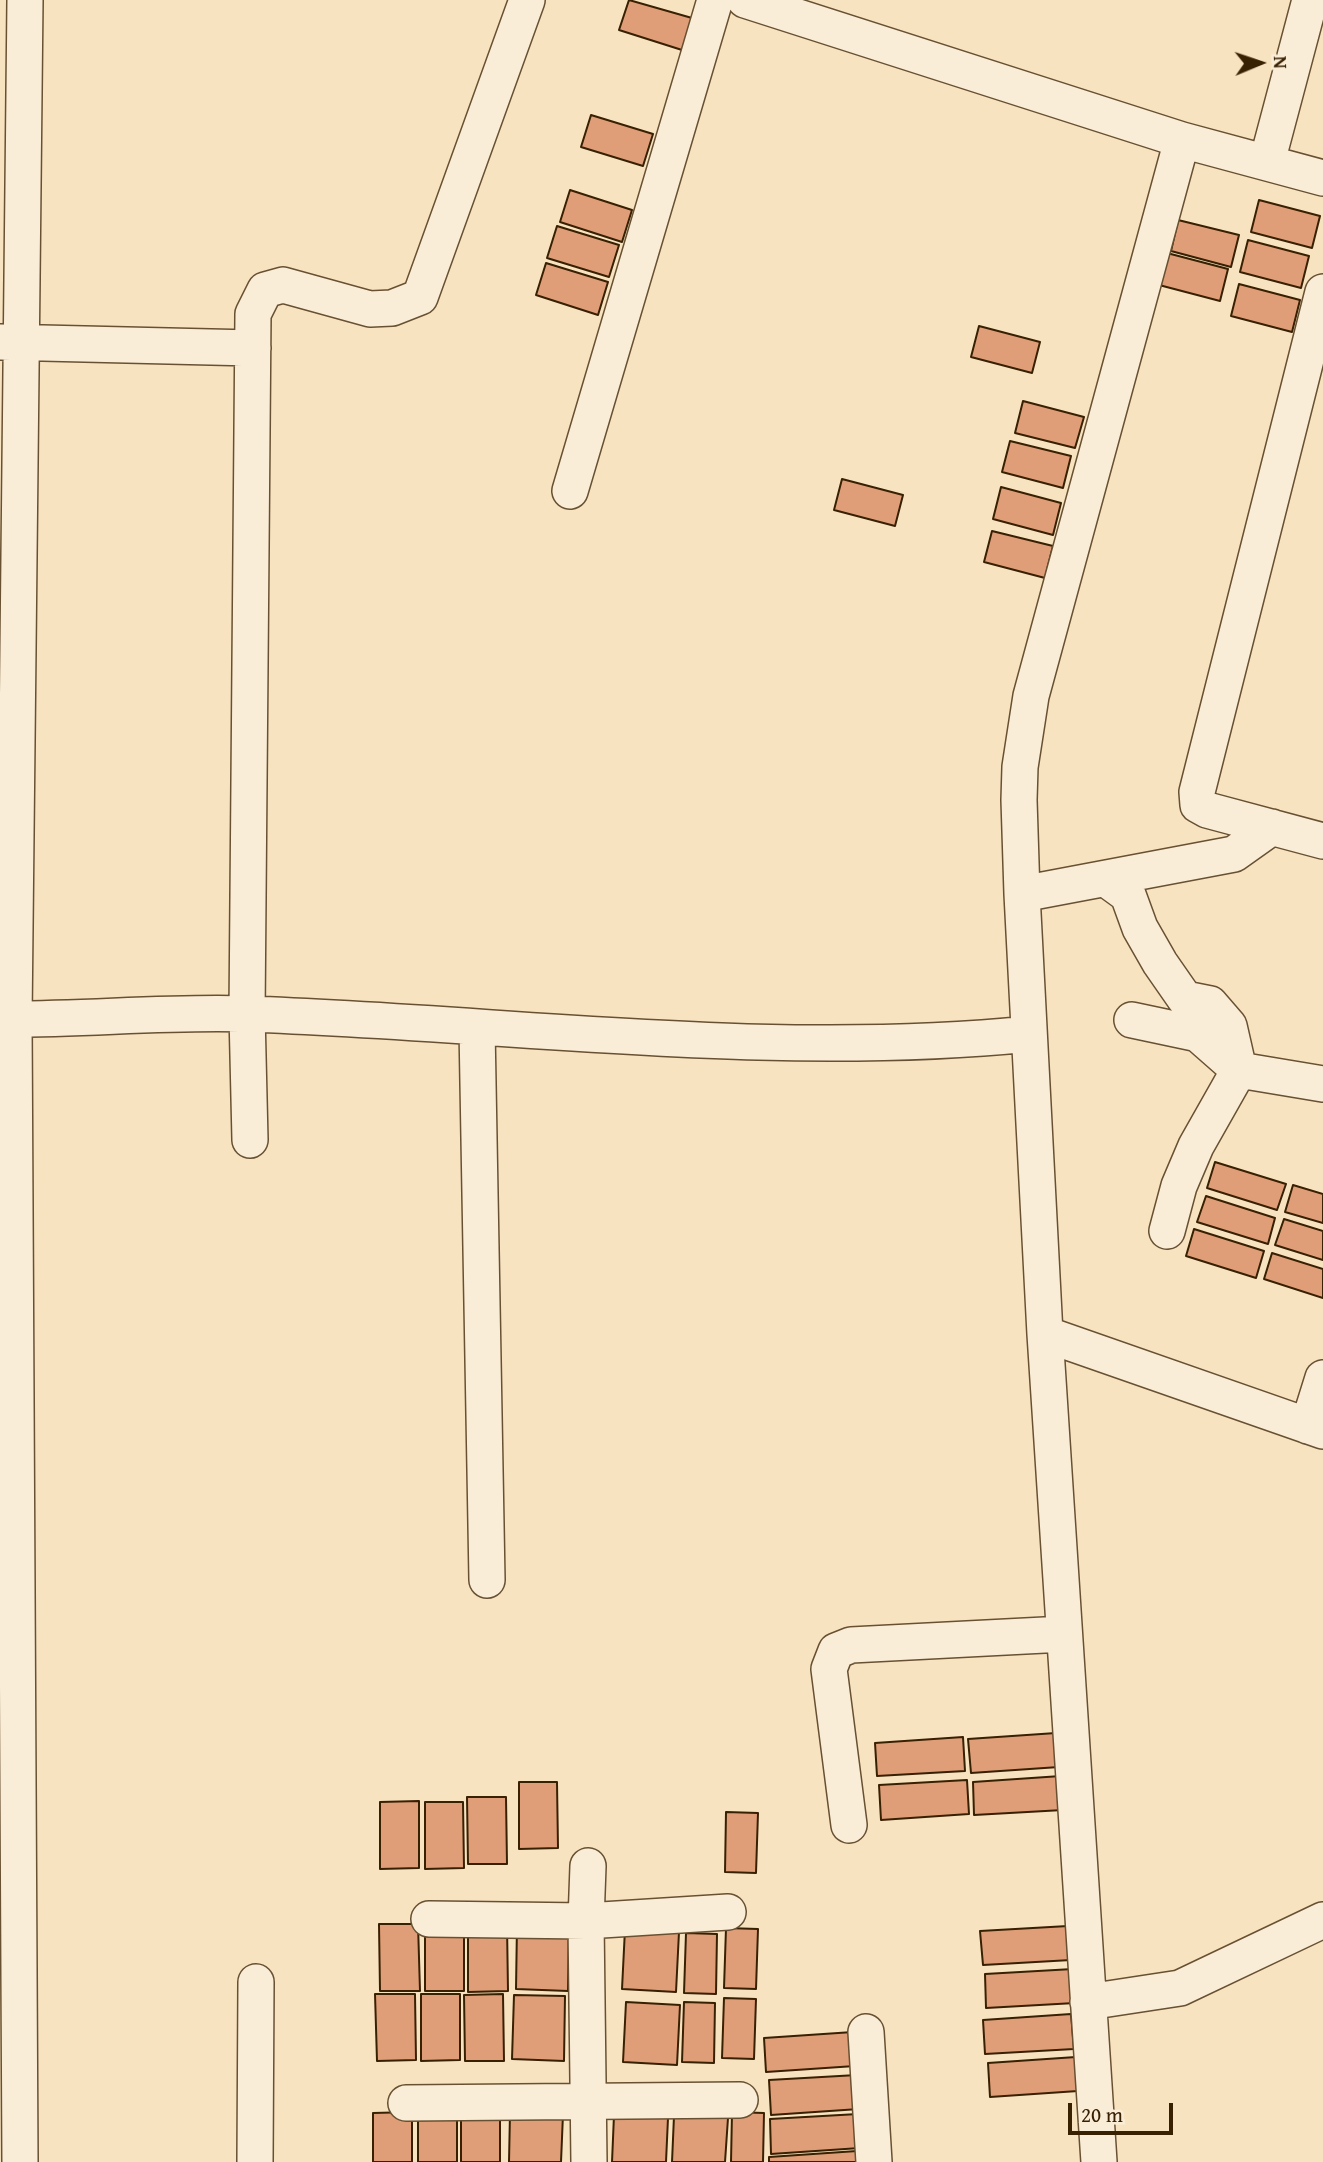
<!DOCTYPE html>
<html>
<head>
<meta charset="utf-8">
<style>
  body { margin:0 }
  #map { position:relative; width:1323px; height:2162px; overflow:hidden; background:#f8e3c1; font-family:"Gentium Book Plus",serif }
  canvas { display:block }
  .north { position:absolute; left:1225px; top:28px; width:70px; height:70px; -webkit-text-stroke:5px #faedd7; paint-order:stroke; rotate:88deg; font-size:19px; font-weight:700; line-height:28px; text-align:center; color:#382002 }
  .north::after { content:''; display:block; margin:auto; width:24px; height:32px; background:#382002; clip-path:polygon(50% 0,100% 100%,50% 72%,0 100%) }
  .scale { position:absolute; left:1068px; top:2103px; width:105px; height:32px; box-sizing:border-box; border:4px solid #382002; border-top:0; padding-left:9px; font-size:21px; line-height:24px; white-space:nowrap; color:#382002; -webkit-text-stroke:5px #faedd7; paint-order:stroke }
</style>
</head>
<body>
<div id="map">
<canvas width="1323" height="2162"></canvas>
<div class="north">N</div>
<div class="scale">20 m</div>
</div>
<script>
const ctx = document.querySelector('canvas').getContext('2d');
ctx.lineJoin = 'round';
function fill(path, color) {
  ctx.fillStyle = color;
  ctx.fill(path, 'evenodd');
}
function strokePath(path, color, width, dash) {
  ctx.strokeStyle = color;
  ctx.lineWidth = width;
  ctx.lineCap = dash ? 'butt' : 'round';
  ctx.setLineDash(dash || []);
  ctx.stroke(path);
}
const building = new Path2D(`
  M 629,0 L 692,18 L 682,50 L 619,30 Z
  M 591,115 L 653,134 L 643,166 L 581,147 Z
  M 570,190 L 632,210 L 622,242 L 560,222 Z
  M 1259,200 L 1320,216 L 1312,248 L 1251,232 Z
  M 1178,220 L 1239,235 L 1231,267 L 1171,251 Z
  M 557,226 L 619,245 L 609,277 L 547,258 Z
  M 1248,240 L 1309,256 L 1301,288 L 1240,272 Z
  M 1167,253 L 1228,269 L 1220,301 L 1159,285 Z
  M 546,263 L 608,282 L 598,315 L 536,295 Z
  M 1239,284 L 1300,300 L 1292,332 L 1231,316 Z
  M 979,326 L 1040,342 L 1032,373 L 971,357 Z
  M 1023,401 L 1084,417 L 1075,448 L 1015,433 Z
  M 1010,441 L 1071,456 L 1063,488 L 1002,472 Z
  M 842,479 L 903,495 L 895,526 L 834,510 Z
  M 1001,487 L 1061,503 L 1053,535 L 993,519 Z
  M 992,531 L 1053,546 L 1045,578 L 984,562 Z
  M 1215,1162 L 1286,1184 L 1277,1210 L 1207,1188 Z
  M 1293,1185 L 1323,1194 L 1323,1223 L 1285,1212 Z
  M 1206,1196 L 1275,1218 L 1268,1244 L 1197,1222 Z
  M 1284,1219 L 1323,1231 L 1323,1260 L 1275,1245 Z
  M 1194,1229 L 1264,1251 L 1256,1278 L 1186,1256 Z
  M 1272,1253 L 1323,1269 L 1323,1298 L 1264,1279 Z
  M 1056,1733 L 1059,1767 L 971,1773 L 968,1739 Z
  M 963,1737 L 965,1771 L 877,1776 L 875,1743 Z
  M 1061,1776 L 1063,1810 L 974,1815 L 973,1782 Z
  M 967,1780 L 969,1814 L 881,1820 L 879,1785 Z
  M 519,1782 L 557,1782 L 558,1848 L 519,1849 Z
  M 467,1797 L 506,1797 L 507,1864 L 468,1864 Z
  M 419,1801 L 419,1868 L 380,1869 L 380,1802 Z
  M 425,1802 L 463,1802 L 464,1868 L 425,1869 Z
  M 726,1812 L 758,1813 L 756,1873 L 725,1872 Z
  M 379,1924 L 418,1924 L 420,1991 L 380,1991 Z
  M 425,1924 L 464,1924 L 464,1991 L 425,1991 Z
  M 468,1925 L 507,1925 L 508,1991 L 468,1992 Z
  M 517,1925 L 569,1926 L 568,1991 L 516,1989 Z
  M 1068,1926 L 1071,1960 L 983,1965 L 980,1931 Z
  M 726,1928 L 758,1929 L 756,1989 L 724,1988 Z
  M 625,1929 L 679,1932 L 676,1992 L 622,1989 Z
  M 686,1933 L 717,1934 L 716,1994 L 684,1993 Z
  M 1073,1969 L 1075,2003 L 986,2008 L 985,1974 Z
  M 375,1994 L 415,1994 L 416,2060 L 377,2061 Z
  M 421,1994 L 460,1994 L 460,2060 L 421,2061 Z
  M 503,1994 L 504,2061 L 465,2061 L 464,1995 Z
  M 514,1995 L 565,1996 L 564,2061 L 512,2059 Z
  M 724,1998 L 756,1999 L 754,2059 L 722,2058 Z
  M 626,2002 L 680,2005 L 677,2065 L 623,2062 Z
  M 684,2002 L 715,2003 L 714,2063 L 682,2062 Z
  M 1071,2014 L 1074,2049 L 985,2054 L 983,2020 Z
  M 853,2032 L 855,2066 L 766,2072 L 764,2038 Z
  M 1076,2057 L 1078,2091 L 990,2097 L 988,2063 Z
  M 857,2075 L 859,2109 L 771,2115 L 769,2080 Z
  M 412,2112 L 412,2162 L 373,2162 L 373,2113 Z
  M 457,2112 L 457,2162 L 418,2162 L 418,2113 Z
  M 732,2112 L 764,2113 L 763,2162 L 731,2162 Z
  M 461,2113 L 500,2113 L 500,2162 L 461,2162 Z
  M 510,2113 L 563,2114 L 561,2162 L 509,2162 Z
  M 858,2114 L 860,2148 L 771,2154 L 770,2119 Z
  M 614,2115 L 668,2118 L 666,2162 L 612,2162 Z
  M 674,2116 L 728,2118 L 725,2162 L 672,2162 Z
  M 857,2151 L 858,2162 L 769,2162 L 769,2157 Z`);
fill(building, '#e09e78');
strokePath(building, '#382002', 2);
const minor = new Path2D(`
  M 745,0 L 1182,140
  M 1267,162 L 1310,0
  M 1323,292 L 1197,792 L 1198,805 L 1207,810 L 1323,841
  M 0,342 L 253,348
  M 570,491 L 715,0
  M 1106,879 L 1128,895 L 1140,928 L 1160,963 L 1185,999 L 1210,1004 L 1229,1026 L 1239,1070 L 1196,1146 L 1179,1186 L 1167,1231
  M 1022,894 L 1234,854 L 1272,827
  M 0,1019 C 83,1020 166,1011 248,1014 C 508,1023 769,1060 1029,1034
  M 1132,1020 L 1198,1034 L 1239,1070 L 1323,1084
  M 477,1028 L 487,1580
  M 250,1140 L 247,1014 L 253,314 L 265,290 L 283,285 L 370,309 L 392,308 L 420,297 L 527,0
  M 1045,1334 L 1323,1431
  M 1308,1426 L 1323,1378
  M 849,1825 L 829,1669 L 836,1651 L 851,1645 L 1064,1634
  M 588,1866 L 586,1921 L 589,2162
  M 429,1919 L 586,1921 L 728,1912
  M 1088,2002 L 1180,1988 L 1323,1920
  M 866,2032 L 874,2162
  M 406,2103 L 740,2100
  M 20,2162 L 14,1019 L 25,0
  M 255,2162 L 256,1982
  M 1099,2162 L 1045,1334 L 1022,894 L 1019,800 L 1020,767 L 1031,696 L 1182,140 L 1323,178`);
strokePath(minor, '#685132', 38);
strokePath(minor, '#faedd7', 35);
</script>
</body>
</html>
